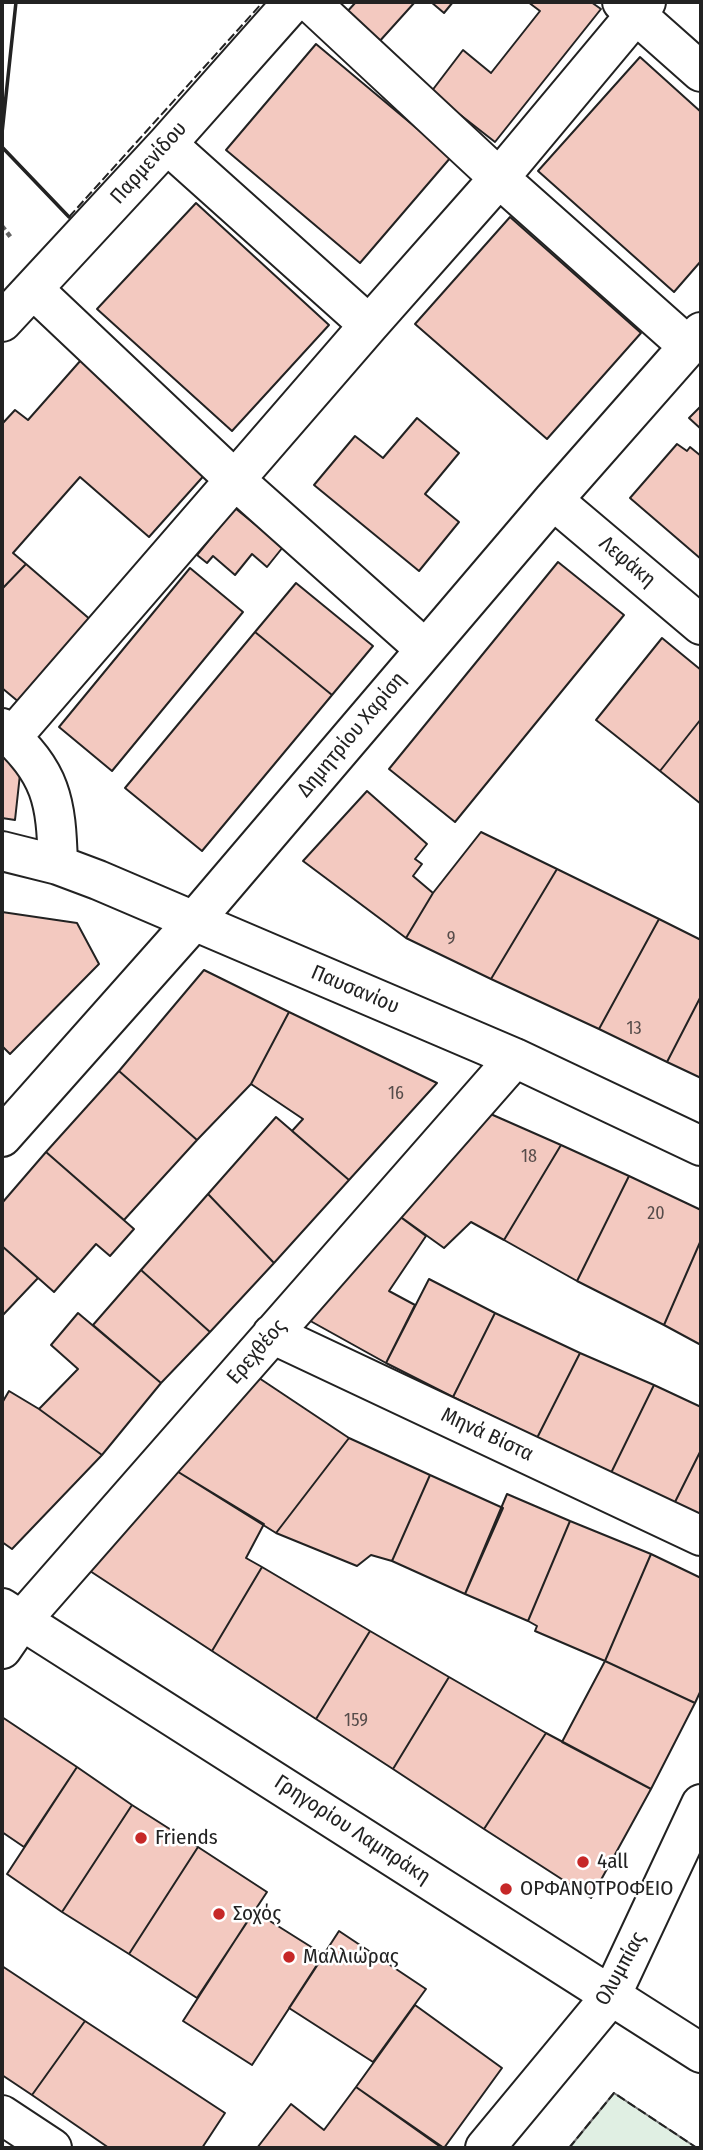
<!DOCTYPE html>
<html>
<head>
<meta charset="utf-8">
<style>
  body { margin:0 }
  #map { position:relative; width:703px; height:2150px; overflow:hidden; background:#fff; font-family:"Fira Sans Condensed",sans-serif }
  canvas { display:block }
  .frame { position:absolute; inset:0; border:4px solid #222; pointer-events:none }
</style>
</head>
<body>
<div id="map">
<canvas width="703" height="2150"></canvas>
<div class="frame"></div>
</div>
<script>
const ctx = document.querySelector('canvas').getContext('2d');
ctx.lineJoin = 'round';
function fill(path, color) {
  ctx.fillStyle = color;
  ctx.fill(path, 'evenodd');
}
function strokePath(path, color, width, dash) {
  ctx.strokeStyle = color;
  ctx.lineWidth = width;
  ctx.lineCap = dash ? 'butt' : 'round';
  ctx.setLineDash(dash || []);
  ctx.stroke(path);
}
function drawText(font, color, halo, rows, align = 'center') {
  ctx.font = font + ' "Fira Sans Condensed",sans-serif';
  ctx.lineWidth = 5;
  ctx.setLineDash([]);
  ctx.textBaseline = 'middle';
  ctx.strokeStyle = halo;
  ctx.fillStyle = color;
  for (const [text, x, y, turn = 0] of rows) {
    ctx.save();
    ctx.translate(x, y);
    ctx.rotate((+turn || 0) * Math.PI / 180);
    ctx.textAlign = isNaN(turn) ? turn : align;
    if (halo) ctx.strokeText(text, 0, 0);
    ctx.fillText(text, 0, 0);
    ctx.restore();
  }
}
const green = new Path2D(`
  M 614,2093 L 697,2148 L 569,2148 Z`);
fill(green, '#e0efe3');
strokePath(green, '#6f6f6f', 2);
const building = new Path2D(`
  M 356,2 L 415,2 L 378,43 L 345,14 Z
  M 431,2 L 453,2 L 444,13 Z
  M 528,2 L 591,2 L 601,9 L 495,142 L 431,92 L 463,50 L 491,73 L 540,11 Z
  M 316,44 L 451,157 L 360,263 L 226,150 Z
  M 640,57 L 701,112 L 701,261 L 674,292 L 538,171 Z
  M 196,203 L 329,325 L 232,431 L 97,309 Z
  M 510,217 L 641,333 L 547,439 L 415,324 Z
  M 81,360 L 208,471 L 149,537 L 80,477 L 13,553 L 26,564 L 2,589 L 2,424 L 15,410 L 28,420 Z
  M 701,406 L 701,429 L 689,418 Z
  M 417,418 L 459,453 L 425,494 L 459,522 L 419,571 L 314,485 L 355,436 L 383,458 Z
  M 677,444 L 687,451 L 690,447 L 701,456 L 701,559 L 630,498 Z
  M 235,508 L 283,547 L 267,567 L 252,554 L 235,575 L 213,556 L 207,563 L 197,555 Z
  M 558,562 L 624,615 L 455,822 L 389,769 Z
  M 26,564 L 92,621 L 20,703 L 2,688 L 2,589 Z
  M 190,568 L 243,612 L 112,771 L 59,727 Z
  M 296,583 L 373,646 L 332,695 L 255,632 Z
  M 255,632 L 332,695 L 202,851 L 125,788 Z
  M 662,638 L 701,670 L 701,719 L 660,771 L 596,720 Z
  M 701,719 L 701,804 L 660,771 Z
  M 2,754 L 22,756 L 15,820 L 2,818 Z
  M 367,791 L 427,844 L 415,859 L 422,864 L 413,876 L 433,893 L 406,938 L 303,861 Z
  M 481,832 L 557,869 L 491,979 L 406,938 L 433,893 Z
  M 557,869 L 659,919 L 599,1029 L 491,979 Z
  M 2,912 L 77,923 L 99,964 L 10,1054 L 2,1046 Z
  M 659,919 L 701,940 L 701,996 L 667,1062 L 599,1029 Z
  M 204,970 L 289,1012 L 251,1084 L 197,1140 L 119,1071 Z
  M 701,996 L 701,1078 L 667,1062 Z
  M 289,1012 L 437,1083 L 349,1180 L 292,1131 L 303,1119 L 251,1084 Z
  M 119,1071 L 197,1140 L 124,1220 L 46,1152 Z
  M 477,1108 L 561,1145 L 504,1240 L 471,1222 L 444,1248 L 391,1210 Z
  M 276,1117 L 349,1180 L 274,1263 L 208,1194 Z
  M 561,1145 L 629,1176 L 577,1281 L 504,1240 Z
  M 46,1152 L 134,1229 L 110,1256 L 96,1244 L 54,1292 L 2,1246 L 2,1203 Z
  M 629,1176 L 701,1210 L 701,1240 L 664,1325 L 577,1281 Z
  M 208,1194 L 274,1263 L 210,1332 L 141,1270 Z
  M 391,1210 L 426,1236 L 389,1291 L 415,1305 L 386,1363 L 305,1318 Z
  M 701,1240 L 701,1345 L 664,1325 Z
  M 2,1246 L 38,1278 L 2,1316 Z
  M 141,1270 L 210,1332 L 161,1383 L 93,1325 Z
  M 429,1279 L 495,1313 L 453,1397 L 386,1363 Z
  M 78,1313 L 161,1383 L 102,1455 L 39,1409 L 78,1369 L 51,1345 Z
  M 495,1313 L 580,1353 L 537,1438 L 453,1397 Z
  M 580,1353 L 654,1385 L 610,1475 L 537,1438 Z
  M 259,1378 L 349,1438 L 276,1533 L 175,1470 Z
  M 654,1385 L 701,1407 L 701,1450 L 673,1506 L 610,1475 Z
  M 9,1391 L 39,1409 L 102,1455 L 12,1549 L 2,1542 L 2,1403 Z
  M 349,1438 L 430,1475 L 392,1561 L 371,1555 L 357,1566 L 276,1533 Z
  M 701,1450 L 701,1520 L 673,1506 Z
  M 175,1470 L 264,1524 L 246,1558 L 262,1567 L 212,1651 L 90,1571 Z
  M 430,1475 L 503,1508 L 465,1594 L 392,1561 Z
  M 507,1494 L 570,1521 L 528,1621 L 465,1594 Z
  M 570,1521 L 651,1554 L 605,1661 L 535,1631 L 537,1626 L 528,1621 Z
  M 651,1554 L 701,1578 L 701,1690 L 695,1703 L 605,1661 Z
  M 262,1567 L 370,1631 L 316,1719 L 212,1651 Z
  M 370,1631 L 449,1677 L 393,1769 L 316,1719 Z
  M 605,1661 L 695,1703 L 651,1789 L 562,1742 Z
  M 449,1677 L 546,1733 L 484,1829 L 393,1769 Z
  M 2,1717 L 77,1767 L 24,1847 L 2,1832 Z
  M 546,1733 L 651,1789 L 591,1898 L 484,1829 Z
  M 77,1767 L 132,1805 L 62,1912 L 7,1874 Z
  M 132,1805 L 198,1847 L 129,1954 L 62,1912 Z
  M 198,1847 L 267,1892 L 197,1998 L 129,1954 Z
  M 254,1911 L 324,1955 L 252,2065 L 183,2021 Z
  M 339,1931 L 426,1989 L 373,2062 L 289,2008 Z
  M 2,1966 L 85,2021 L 32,2095 L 2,2075 Z
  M 415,2005 L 502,2068 L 444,2148 L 356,2087 Z
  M 85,2021 L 225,2113 L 202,2148 L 109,2148 L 32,2095 Z
  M 356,2087 L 442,2148 L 257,2148 L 291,2104 L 324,2130 Z`);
fill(building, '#f3c9c0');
strokePath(building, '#222', 2);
const minor = new Path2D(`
  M 310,2 L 499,178 L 688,346
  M 622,2 L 701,72
  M 167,144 L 369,325
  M 33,289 L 234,479 L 425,649
  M 2,322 L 167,144 L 293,2
  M 553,500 L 701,625
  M 2,728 C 52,774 56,799 58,865
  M 12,737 L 369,325 L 499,178 L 646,2
  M 2,851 L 58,865 L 98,880 L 515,1058 L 701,1146
  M 2,1137 L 194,921 L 553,500 L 701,332
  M 272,1334 L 701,1536
  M 2,1649 L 22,1620 L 515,1058
  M 2,2115 L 52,2148
  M 485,2148 L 611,1996 L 701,1804`);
const major = new Path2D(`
  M 2,1608 L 701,2053`);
strokePath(minor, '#222', 42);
strokePath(major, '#222', 42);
strokePath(new Path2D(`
  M 2,226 L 12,239`), '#646464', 4.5, [5, 3.5]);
strokePath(minor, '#fff', 38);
strokePath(major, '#fff', 38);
strokePath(new Path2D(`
  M 69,217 L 263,2
  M 569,2148 L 614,2093 L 697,2148`), '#222', 2, [9, 3.5]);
strokePath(new Path2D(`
  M 2,133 L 16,2
  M 2,147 L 69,217`), '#222', 3.5);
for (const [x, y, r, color] of [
  [141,1838,7,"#c62828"],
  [583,1862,7,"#c62828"],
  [506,1889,7,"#c62828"],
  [219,1914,7,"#c62828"],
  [289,1957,7,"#c62828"]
]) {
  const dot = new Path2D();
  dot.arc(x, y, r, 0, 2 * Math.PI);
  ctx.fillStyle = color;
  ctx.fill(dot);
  strokePath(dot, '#fff', 2.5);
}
drawText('18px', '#564c4a', null, [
  ["9",451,939],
  ["13",634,1029],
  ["16",396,1094],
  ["18",529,1157],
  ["20",656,1214],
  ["159",356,1721]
]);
drawText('21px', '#222', '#fff', [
  ["Παρμενίδου",149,163,-48],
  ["Λεφάκη",627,562,40],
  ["Δημητρίου Χαρίση",352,735,-50],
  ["Παυσανίου",355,990,23],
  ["Ερεχθέος",257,1352,-49],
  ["Μηνά Βίστα",487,1435,25],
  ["Γρηγορίου Λαμπράκη",352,1830,33],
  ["Ολυμπίας",621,1969,-61]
]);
drawText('21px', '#222', '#fff', [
  ["Friends",155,1838],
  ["4all",597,1862],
  ["ΟΡΦΑΝΟΤΡΟΦΕΙΟ",520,1889],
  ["Σοχός",233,1914],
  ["Μαλλιώρας",303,1957]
], 'left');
</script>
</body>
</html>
